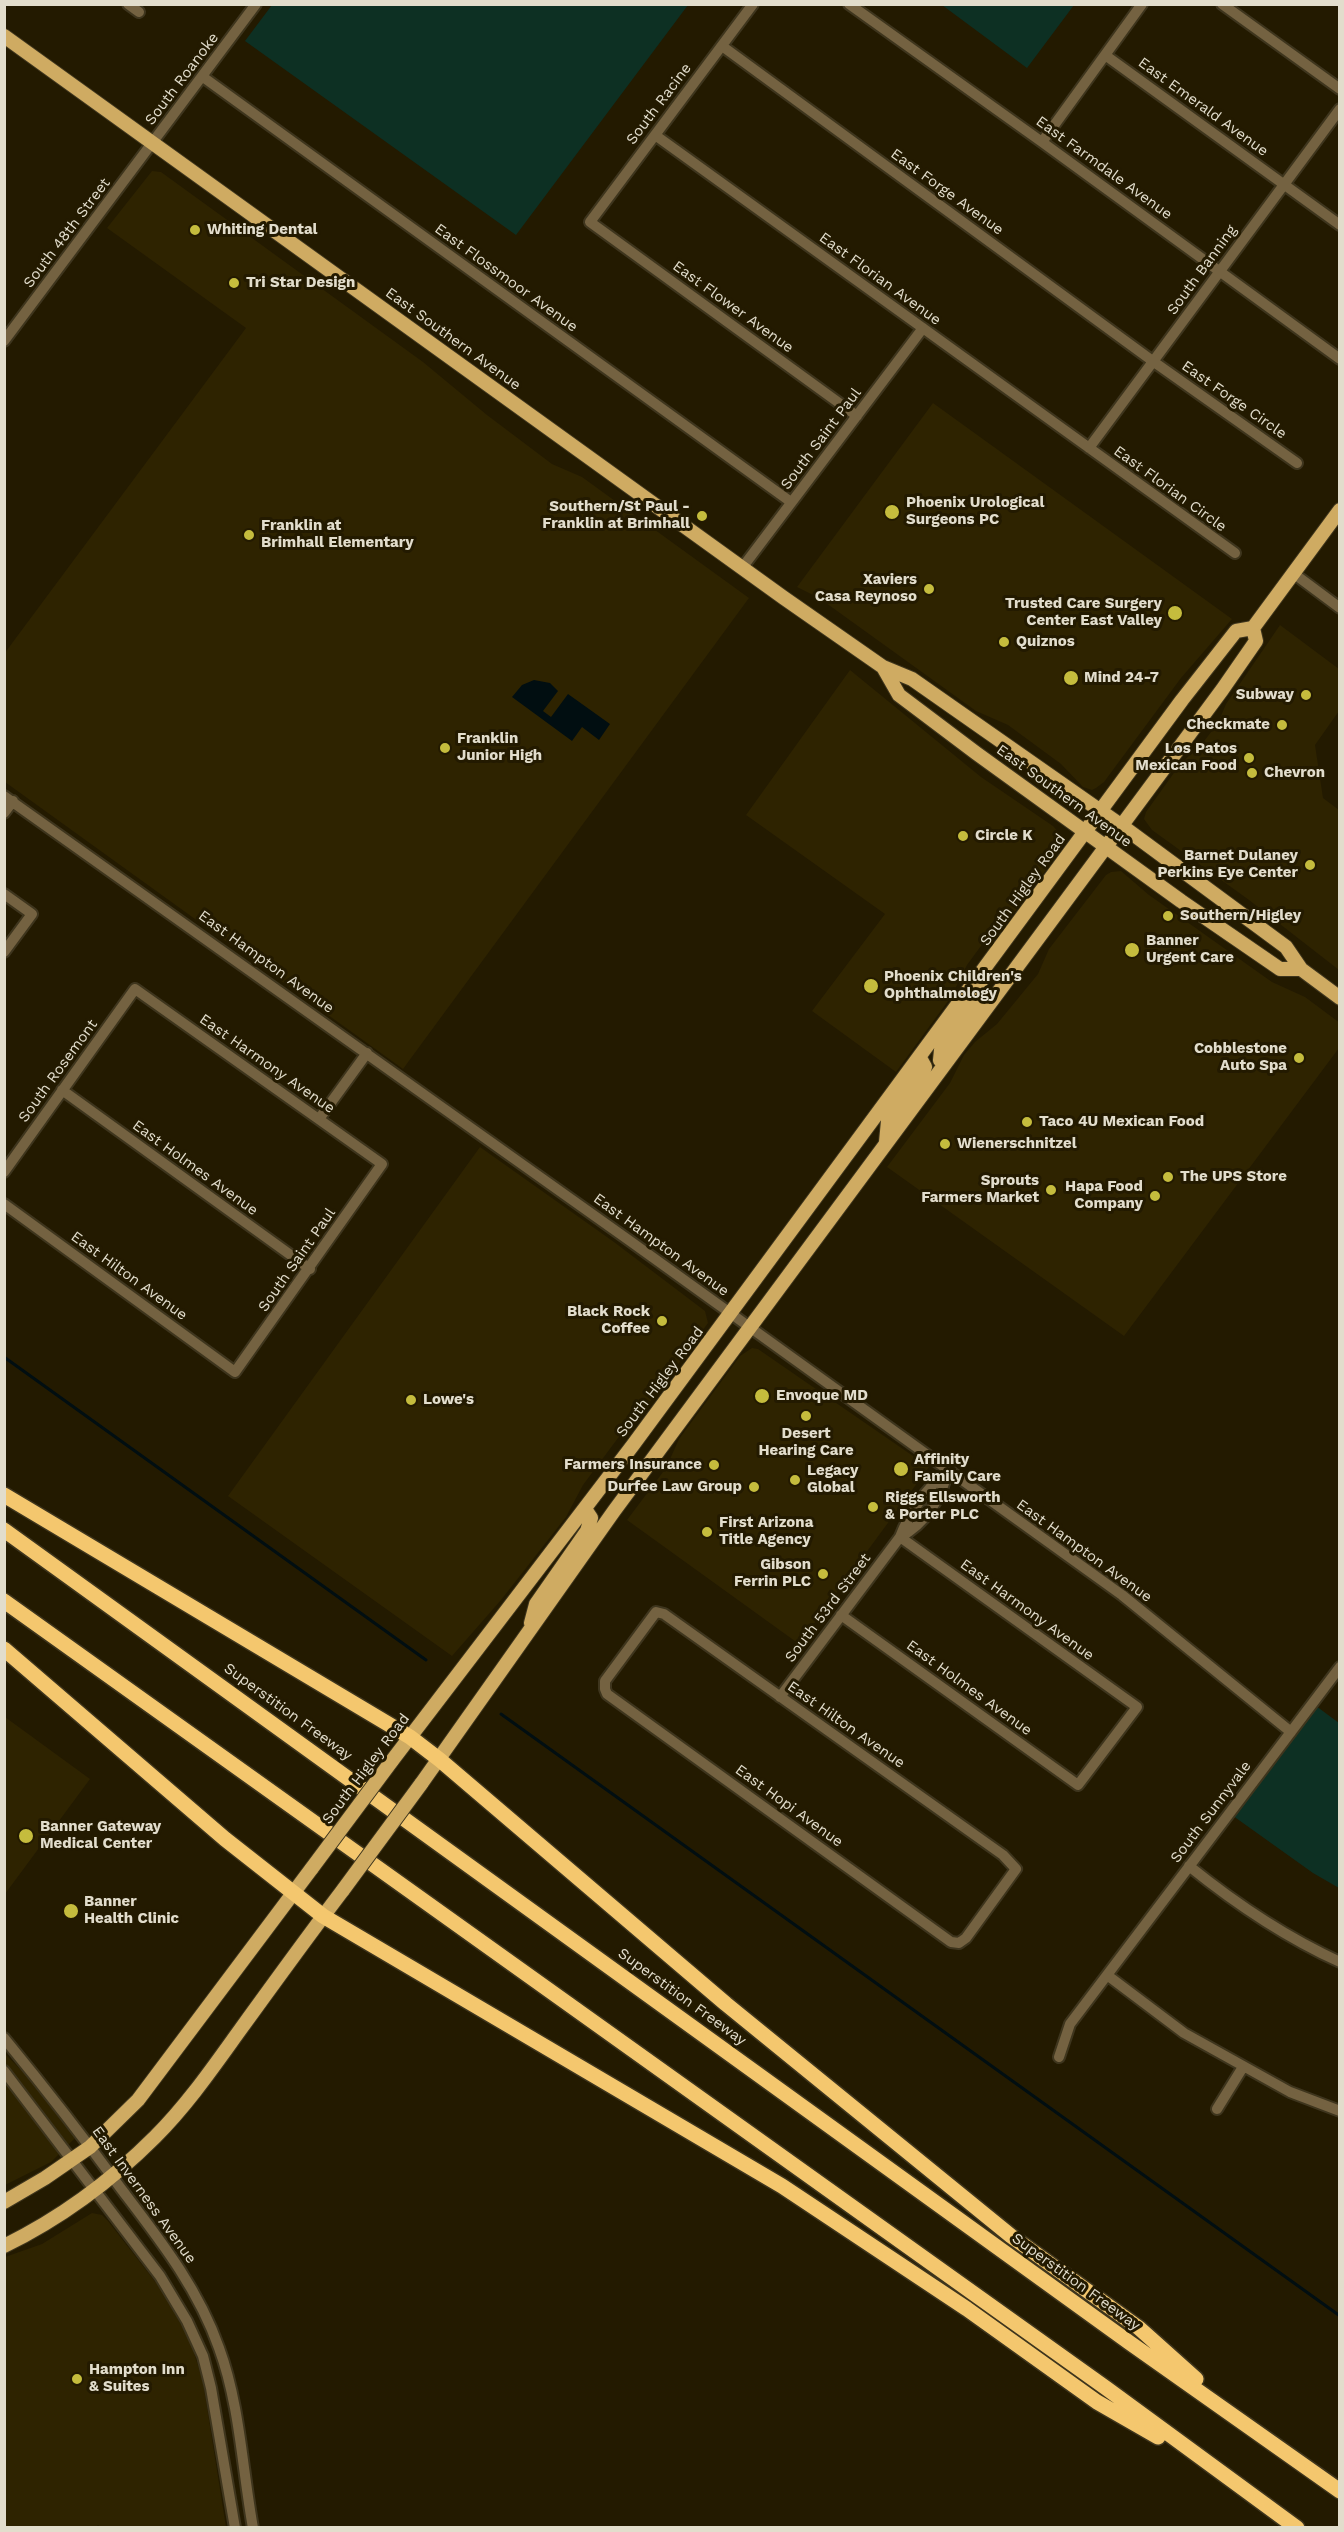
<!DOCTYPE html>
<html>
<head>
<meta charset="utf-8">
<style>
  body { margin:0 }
  #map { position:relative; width:1344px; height:2532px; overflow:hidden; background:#231a00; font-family:"Work Sans",sans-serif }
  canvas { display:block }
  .frame { position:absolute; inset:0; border:6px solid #e2ddcc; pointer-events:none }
</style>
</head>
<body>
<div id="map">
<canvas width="1344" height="2532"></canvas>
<div class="frame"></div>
</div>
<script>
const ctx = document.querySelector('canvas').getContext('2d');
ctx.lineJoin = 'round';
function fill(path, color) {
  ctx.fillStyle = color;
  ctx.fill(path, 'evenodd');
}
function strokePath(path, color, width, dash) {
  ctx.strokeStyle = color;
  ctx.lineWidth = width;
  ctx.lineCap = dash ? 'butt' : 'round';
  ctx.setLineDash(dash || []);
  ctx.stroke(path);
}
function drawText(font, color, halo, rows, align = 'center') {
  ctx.font = font + ' "Work Sans",sans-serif';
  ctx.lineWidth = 6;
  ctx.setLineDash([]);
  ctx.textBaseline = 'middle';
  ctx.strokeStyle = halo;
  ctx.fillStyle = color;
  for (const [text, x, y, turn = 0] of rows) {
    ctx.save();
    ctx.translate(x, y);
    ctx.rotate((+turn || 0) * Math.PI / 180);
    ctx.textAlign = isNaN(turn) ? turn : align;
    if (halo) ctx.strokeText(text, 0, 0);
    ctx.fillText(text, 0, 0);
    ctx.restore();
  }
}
fill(new Path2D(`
  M 152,171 L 161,172 L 423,362 L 487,415 L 552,464 L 582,477 L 749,598 L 403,1069 L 5,782 L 4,654 L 246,328 L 107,228 Z
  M 933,403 L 1232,619 L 1181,678 L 1104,782 L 1096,788 L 1092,790 L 1083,787 L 1061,764 L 1008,725 L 976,711 L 819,598 L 797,587 Z
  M 1280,625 L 1339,669 L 1339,711 L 1315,745 L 1323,798 L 1339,810 L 1339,970 L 1249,900 L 1152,830 L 1144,819 L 1146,812 L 1181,763 L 1201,745 L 1218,723 L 1226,704 Z
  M 850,670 L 981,777 L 1053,826 L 1063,837 L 1061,850 L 1014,913 L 989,935 L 967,965 L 951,997 L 896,1072 L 812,1011 L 885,914 L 746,815 Z
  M 1121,871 L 1149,895 L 1272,982 L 1305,997 L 1340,1023 L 1339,1048 L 1124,1336 L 887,1167 L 950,1083 L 964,1055 L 975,1042 L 997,1024 L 1038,974 L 1049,949 L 1106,875 L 1111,872 Z
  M 480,1147 L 614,1242 L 705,1311 L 708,1323 L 656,1395 L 621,1434 L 583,1485 L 566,1517 L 501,1600 L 452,1656 L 228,1496 Z
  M 752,1348 L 758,1349 L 929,1467 L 799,1644 L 627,1520 L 666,1468 L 679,1439 L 740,1356 Z
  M 5,1717 L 90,1779 L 5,1894 Z
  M 4,2053 L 24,2073 L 75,2138 L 51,2162 L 5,2185 Z
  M 92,2213 L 102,2215 L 108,2221 L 164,2293 L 191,2343 L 203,2382 L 226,2527 L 101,2528 L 98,2525 L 96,2528 L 5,2528 L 5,2257 L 42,2244 Z`), '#2e2300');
fill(new Path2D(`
  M 272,5 L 272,4 L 688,5 L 516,235 L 245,41 Z
  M 942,5 L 1074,4 L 1074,5 L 1027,68 Z
  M 1312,1703 L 1339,1723 L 1339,1888 L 1313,1873 L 1229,1813 Z`), '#0d3023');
fill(new Path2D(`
  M 534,680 L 550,683 L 558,691 L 543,711 L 551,717 L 568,694 L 610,724 L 599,740 L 582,727 L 572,741 L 512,697 L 522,685 Z`), '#010e11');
strokePath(new Path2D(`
  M 4,1357 L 426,1660
  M 501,1714 L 1340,2316`), '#010e11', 3);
const minor = new Path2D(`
  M 128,4 L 139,12
  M 753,4 L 590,222 L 857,416
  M 849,4 L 1042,142 L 1340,359
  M 1222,4 L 1340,89
  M 722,46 L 1154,362 L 1297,463
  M 1105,55 L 1340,225
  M 203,77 L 791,502
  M 655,135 L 1235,553
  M 1042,142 L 1142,4
  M 4,341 L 256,4
  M 1089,448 L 1340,109
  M 742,568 L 923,328
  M 1293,573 L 1340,608
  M 4,796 L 630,1241 L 1122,1595 L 1291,1732
  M 4,813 L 13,801
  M 4,894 L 32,914 L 4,952
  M 62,1090 L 310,1269
  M 319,1119 L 367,1053
  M 4,1172 L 135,989 L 382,1164 L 235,1372 L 4,1204
  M 900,1537 C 924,1525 943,1497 947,1471
  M 656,1612 L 664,1614 L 1003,1855 L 1016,1869 L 966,1938 L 959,1943 L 951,1942 L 607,1694 L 605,1689 L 605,1681 Z
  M 841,1615 L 1078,1785 L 1137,1707 L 900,1537
  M 780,1697 L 900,1537 C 909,1513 927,1488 947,1471
  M 1189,1866 C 1236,1904 1285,1937 1340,1962
  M 1107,1975 L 1184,2033 L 1290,2092 L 1340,2111
  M 4,2038 C 45,2088 84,2138 122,2190 C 160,2240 198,2288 219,2348 C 240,2405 242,2468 253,2528
  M 1059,2057 L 1070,2024 L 1340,1667
  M 4,2071 L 160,2276 L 187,2321 L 203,2356 L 211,2388 L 235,2528
  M 1217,2109 L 1243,2067`);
const major = new Path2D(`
  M 4,36 L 784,598 L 883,667 L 912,679 L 1122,826 L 1286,947 L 1301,969 L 1340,998
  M 883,667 L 899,695 L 976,753 L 1181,901 L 1280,969 L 1301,969
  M 945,1063 L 940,1060 L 941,1050 L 977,997 L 982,977
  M 886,1142 L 888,1121 L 923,1072 L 925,1067 L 920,1058
  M 531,1623 L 536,1604 L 587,1531 L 591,1518 L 585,1509
  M 391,1762 L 633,1445 L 1182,700 L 1236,631 L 1253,628 L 1340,510
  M 421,1784 L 614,1511 L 1222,690 L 1256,641 L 1253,628
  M 4,2202 L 45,2178 L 90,2147 L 138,2100 L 312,1868
  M 4,2246 C 61,2218 111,2181 155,2137 C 188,2104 214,2066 240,2030 C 274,1983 308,1936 343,1890`);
const highway = new Path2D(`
  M 4,1495 L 410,1737 L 440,1760 L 726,2004 L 1011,2236 L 1139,2328 L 1196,2379
  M 4,1530 L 1130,2343 L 1340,2491
  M 4,1601 L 1106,2388 L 1297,2528
  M 4,1649 L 225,1839 L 323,1916 L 782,2186 L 967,2309 L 1097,2402 L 1158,2437`);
strokePath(minor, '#3e351d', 14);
strokePath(major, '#3e351d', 16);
strokePath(highway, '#3e351d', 18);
strokePath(minor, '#746241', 10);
strokePath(major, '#cfab62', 14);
strokePath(highway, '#f4c76e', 15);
const majorBridge = new Path2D(`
  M 312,1868 L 391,1762
  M 343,1890 L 421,1784`);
strokePath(majorBridge, '#3e351d', 16, []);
strokePath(majorBridge, '#cfab62', 14);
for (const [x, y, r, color] of [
  [195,230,6,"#c5bc3d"],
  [234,283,6,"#c5bc3d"],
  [892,512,8,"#c5bc3d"],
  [702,516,6,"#c5bc3d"],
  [249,535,6,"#c5bc3d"],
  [929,589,6,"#c5bc3d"],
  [1175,613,8,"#c5bc3d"],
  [1004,642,6,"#c5bc3d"],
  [1071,678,8,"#c5bc3d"],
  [1306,695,6,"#c5bc3d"],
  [1282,725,6,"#c5bc3d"],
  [445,748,6,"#c5bc3d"],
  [1249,758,6,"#c5bc3d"],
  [1252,773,6,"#c5bc3d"],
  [963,836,6,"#c5bc3d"],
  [1310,865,6,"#c5bc3d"],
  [1168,916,6,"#c5bc3d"],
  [1132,950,8,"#c5bc3d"],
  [871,986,8,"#c5bc3d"],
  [1299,1058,6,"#c5bc3d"],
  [1027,1122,6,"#c5bc3d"],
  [945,1144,6,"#c5bc3d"],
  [1168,1177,6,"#c5bc3d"],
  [1051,1190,6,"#c5bc3d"],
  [1155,1196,6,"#c5bc3d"],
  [662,1321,6,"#c5bc3d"],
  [762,1396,8,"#c5bc3d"],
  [411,1400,6,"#c5bc3d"],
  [806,1416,6,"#c5bc3d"],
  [714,1465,6,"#c5bc3d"],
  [901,1469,8,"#c5bc3d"],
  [795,1480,6,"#c5bc3d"],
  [754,1487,6,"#c5bc3d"],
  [873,1507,6,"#c5bc3d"],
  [707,1532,6,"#c5bc3d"],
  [823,1574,6,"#c5bc3d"],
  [26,1836,8,"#c5bc3d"],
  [71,1911,8,"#c5bc3d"],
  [77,2379,6,"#c5bc3d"]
]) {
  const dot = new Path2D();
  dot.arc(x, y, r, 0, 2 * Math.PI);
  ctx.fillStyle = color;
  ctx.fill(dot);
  strokePath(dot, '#231a00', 2);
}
drawText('15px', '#e2ddcc', '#231a00', [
  ["South Roanoke",182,79,-53],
  ["South Racine",659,104,-53],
  ["East Emerald Avenue",1203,107,36],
  ["East Farmdale Avenue",1104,168,36],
  ["East Forge Avenue",947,192,36],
  ["South 48th Street",67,233,-53],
  ["South Banning",1202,270,-54],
  ["East Flossmoor Avenue",506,278,36],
  ["East Florian Avenue",880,279,36],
  ["East Flower Avenue",733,307,36],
  ["East Southern Avenue",453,339,36],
  ["East Forge Circle",1234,400,35],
  ["South Saint Paul",821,439,-53],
  ["East Florian Circle",1170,489,36],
  ["East Southern Avenue",1064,796,36],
  ["South Higley Road",1023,890,-54],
  ["East Hampton Avenue",266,962,36],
  ["East Harmony Avenue",267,1064,35],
  ["South Rosemont",58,1071,-54],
  ["East Holmes Avenue",195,1168,36],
  ["East Hampton Avenue",661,1245,36],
  ["South Saint Paul",297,1260,-55],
  ["East Hilton Avenue",129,1276,36],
  ["South Higley Road",660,1382,-53],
  ["East Hampton Avenue",1084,1551,36],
  ["South 53rd Street",828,1608,-53],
  ["East Harmony Avenue",1027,1610,36],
  ["East Holmes Avenue",969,1688,36],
  ["Superstition Freeway",288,1712,36],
  ["East Hilton Avenue",846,1725,35],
  ["South Higley Road",366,1769,-53],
  ["East Hopi Avenue",789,1806,36],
  ["South Sunnyvale",1211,1812,-53],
  ["Superstition Freeway",682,1997,36],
  ["East Inverness Avenue",144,2195,54],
  ["Superstition Freeway",1076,2282,36]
]);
drawText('bold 15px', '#e2ddcc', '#231a00', [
  ["Whiting Dental",207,230],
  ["Tri Star Design",246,283],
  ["Phoenix Urological",906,503],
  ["Surgeons PC",906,520],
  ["Southern/St Paul -",690,507,"right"],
  ["Franklin at Brimhall",690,524,"right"],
  ["Franklin at",261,526],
  ["Brimhall Elementary",261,543],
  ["Xaviers",917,580,"right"],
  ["Casa Reynoso",917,597,"right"],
  ["Trusted Care Surgery",1162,604,"right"],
  ["Center East Valley",1162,621,"right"],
  ["Quiznos",1016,642],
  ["Mind 24-7",1084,678],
  ["Subway",1294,695,"right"],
  ["Checkmate",1270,725,"right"],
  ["Franklin",457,739],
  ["Junior High",457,756],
  ["Los Patos",1237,749,"right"],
  ["Mexican Food",1237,766,"right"],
  ["Chevron",1264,773],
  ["Circle K",975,836],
  ["Barnet Dulaney",1298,856,"right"],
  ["Perkins Eye Center",1298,873,"right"],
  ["Southern/Higley",1180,916],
  ["Banner",1146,941],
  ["Urgent Care",1146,958],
  ["Phoenix Children's",884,977],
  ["Ophthalmology",884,994],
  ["Cobblestone",1287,1049,"right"],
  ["Auto Spa",1287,1066,"right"],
  ["Taco 4U Mexican Food",1039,1122],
  ["Wienerschnitzel",957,1144],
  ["The UPS Store",1180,1177],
  ["Sprouts",1039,1181,"right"],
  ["Farmers Market",1039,1198,"right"],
  ["Hapa Food",1143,1187,"right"],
  ["Company",1143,1204,"right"],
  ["Black Rock",650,1312,"right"],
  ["Coffee",650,1329,"right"],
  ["Envoque MD",776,1396],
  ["Lowe's",423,1400],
  ["Desert",806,1434,"center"],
  ["Hearing Care",806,1451,"center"],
  ["Affinity",914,1460],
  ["Family Care",914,1477],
  ["Farmers Insurance",702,1465,"right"],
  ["Legacy",807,1471],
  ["Global",807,1488],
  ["Durfee Law Group",742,1487,"right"],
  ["Riggs Ellsworth",885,1498],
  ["& Porter PLC",885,1515],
  ["First Arizona",719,1523],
  ["Title Agency",719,1540],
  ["Gibson",811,1565,"right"],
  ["Ferrin PLC",811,1582,"right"],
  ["Banner Gateway",40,1827],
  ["Medical Center",40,1844],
  ["Banner",84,1902],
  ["Health Clinic",84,1919],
  ["Hampton Inn",89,2370],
  ["& Suites",89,2387]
], 'left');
</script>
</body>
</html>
